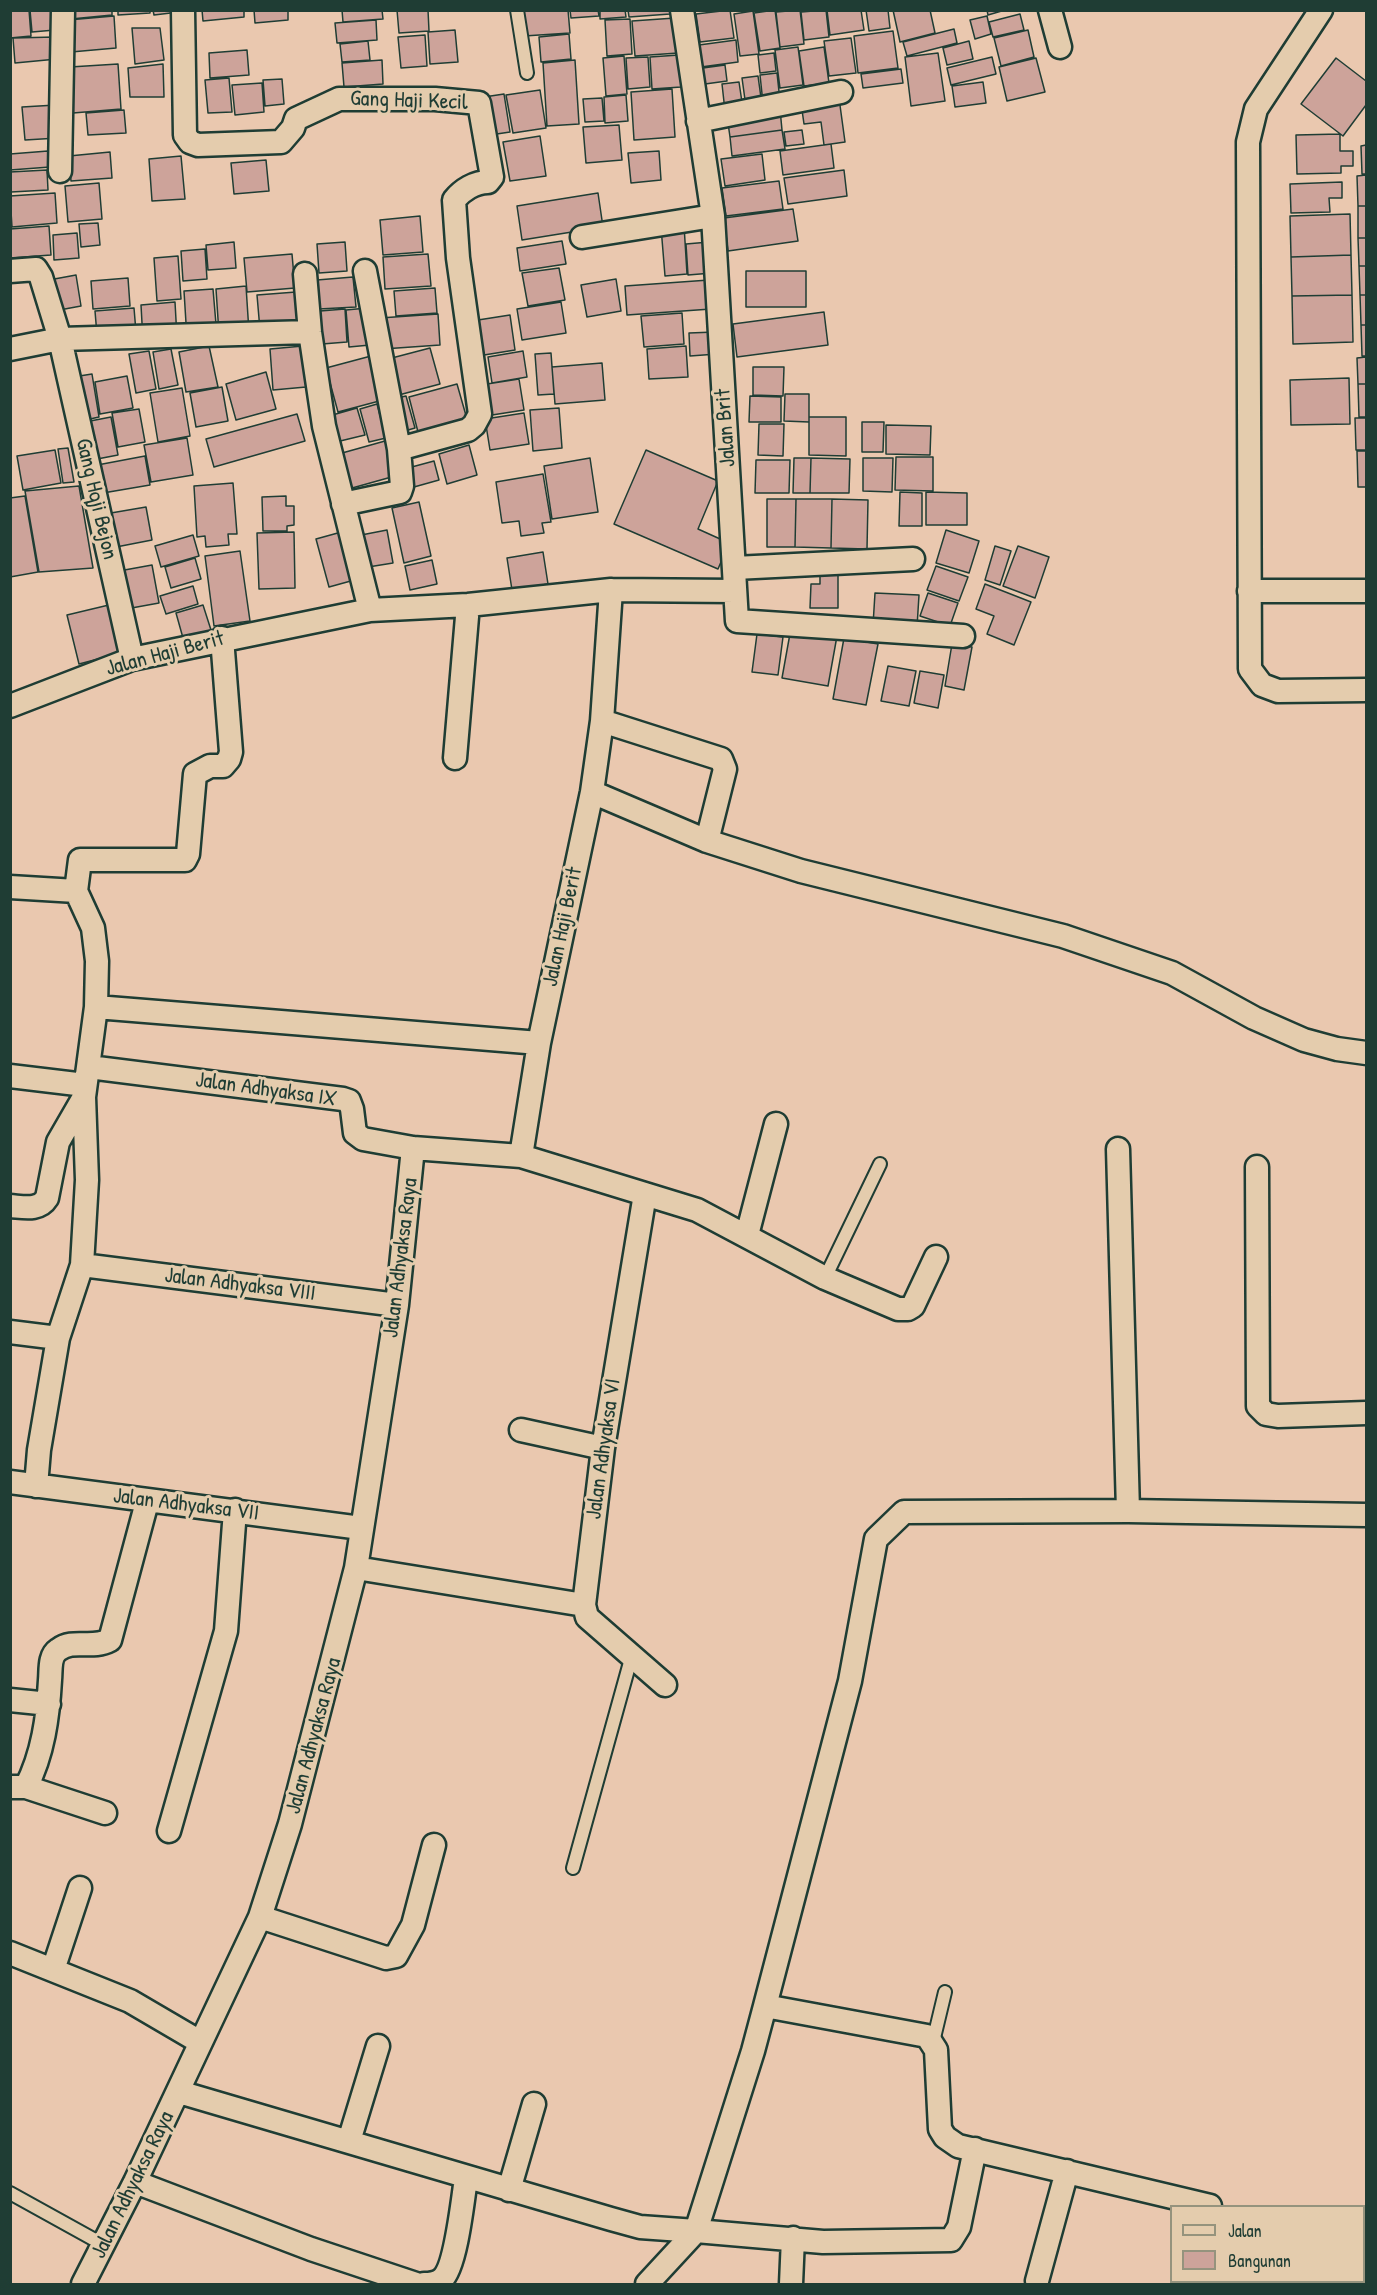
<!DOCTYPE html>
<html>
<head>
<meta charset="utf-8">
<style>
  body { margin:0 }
  #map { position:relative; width:1377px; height:2295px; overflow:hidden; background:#eac8af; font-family:"Patrick Hand",sans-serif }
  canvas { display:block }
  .frame { position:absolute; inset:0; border:12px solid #1f3d34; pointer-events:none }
  .legend { position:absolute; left:1170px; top:2205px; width:195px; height:78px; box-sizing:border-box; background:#e4ccad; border:2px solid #95937d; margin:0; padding:8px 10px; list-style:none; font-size:18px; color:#1f3d34 }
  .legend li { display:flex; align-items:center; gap:12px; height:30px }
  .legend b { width:30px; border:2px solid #95937d }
</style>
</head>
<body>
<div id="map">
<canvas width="1377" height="2295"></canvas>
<div class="frame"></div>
<ul class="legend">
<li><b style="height:8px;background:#e4ccad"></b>Jalan</li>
<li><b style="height:16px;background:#cda39a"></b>Bangunan</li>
</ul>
</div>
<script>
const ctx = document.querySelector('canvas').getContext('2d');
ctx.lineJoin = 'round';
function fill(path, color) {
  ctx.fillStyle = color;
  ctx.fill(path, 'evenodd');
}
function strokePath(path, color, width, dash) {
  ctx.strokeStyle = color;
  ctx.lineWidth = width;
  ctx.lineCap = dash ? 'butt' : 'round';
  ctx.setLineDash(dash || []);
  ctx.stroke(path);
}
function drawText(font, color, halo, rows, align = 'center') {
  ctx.font = font + ' "Patrick Hand",sans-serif';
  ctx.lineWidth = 6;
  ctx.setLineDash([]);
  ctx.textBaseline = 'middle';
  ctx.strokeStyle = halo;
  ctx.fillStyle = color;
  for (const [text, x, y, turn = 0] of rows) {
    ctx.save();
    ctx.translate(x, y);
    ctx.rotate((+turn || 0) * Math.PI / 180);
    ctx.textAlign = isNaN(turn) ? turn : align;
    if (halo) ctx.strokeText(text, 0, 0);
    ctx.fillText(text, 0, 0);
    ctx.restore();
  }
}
const building = new Path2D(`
  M 10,10 L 29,10 L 31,36 L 10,38 Z
  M 30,10 L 54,10 L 55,30 L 32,32 Z
  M 71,10 L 112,10 L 112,15 L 71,19 Z
  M 118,10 L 150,10 L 150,13 L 118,15 Z
  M 153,10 L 179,10 L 179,12 L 154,15 Z
  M 202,10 L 244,10 L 244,17 L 203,21 Z
  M 254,10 L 288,10 L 288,20 L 255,23 Z
  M 342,10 L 382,10 L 383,19 L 343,22 Z
  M 397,10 L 428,10 L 429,31 L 399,33 Z
  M 522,10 L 568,10 L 570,33 L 524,36 Z
  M 570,10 L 598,10 L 599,16 L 571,18 Z
  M 600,10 L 625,10 L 626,17 L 600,19 Z
  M 628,10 L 670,10 L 670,14 L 629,17 Z
  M 730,10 L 734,38 L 700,42 L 696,14 Z
  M 775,10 L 780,48 L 760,51 L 754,13 Z
  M 800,10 L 804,44 L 780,47 L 776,12 Z
  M 826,10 L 829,37 L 804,40 L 801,12 Z
  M 827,10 L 861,10 L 864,30 L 830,35 Z
  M 866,10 L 888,10 L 890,28 L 869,31 Z
  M 893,10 L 930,10 L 935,33 L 900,42 Z
  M 987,10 L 1005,10 L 988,15 Z
  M 753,11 L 759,54 L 740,56 L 734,14 Z
  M 1020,14 L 1024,30 L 993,37 L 989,22 Z
  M 114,16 L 116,48 L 71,52 L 68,20 Z
  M 987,16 L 991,34 L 975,39 L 970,20 Z
  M 675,18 L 678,53 L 635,56 L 632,21 Z
  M 630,19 L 632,54 L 607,56 L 605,20 Z
  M 376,20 L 377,40 L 337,43 L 335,23 Z
  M 132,28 L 160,28 L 164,60 L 135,64 Z
  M 954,29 L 957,43 L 907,56 L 903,42 Z
  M 455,30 L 458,62 L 430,64 L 428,32 Z
  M 1028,30 L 1034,57 L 1001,66 L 994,38 Z
  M 893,31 L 898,68 L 858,73 L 854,36 Z
  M 569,34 L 571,59 L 541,62 L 539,37 Z
  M 425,35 L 427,66 L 401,68 L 398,37 Z
  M 55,37 L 57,59 L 15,63 L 13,38 Z
  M 851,38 L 856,73 L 829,76 L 824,41 Z
  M 736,40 L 738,62 L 701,67 L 699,45 Z
  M 368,41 L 370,60 L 342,62 L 340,44 Z
  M 969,41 L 973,59 L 947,65 L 943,48 Z
  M 798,47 L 803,85 L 780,88 L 775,50 Z
  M 824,47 L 829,83 L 804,86 L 799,51 Z
  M 247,50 L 249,75 L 210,78 L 209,53 Z
  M 774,53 L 776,71 L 760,73 L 758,55 Z
  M 938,53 L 945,101 L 911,106 L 905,57 Z
  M 679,55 L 681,87 L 652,89 L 650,57 Z
  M 624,56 L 627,94 L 606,96 L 603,58 Z
  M 648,57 L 650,87 L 628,89 L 626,58 Z
  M 992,57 L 996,74 L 951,85 L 947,68 Z
  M 1036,58 L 1045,92 L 1007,101 L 999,67 Z
  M 1336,58 L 1366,81 L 1366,105 L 1343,136 L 1301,104 Z
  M 382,60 L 383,84 L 344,87 L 342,63 Z
  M 575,60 L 579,124 L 547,126 L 543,63 Z
  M 118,64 L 121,109 L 73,113 L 70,67 Z
  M 163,64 L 164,97 L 130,97 L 128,68 Z
  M 725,65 L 727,81 L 705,84 L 703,68 Z
  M 901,69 L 903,83 L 863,88 L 861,74 Z
  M 777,73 L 780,101 L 763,103 L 760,75 Z
  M 758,76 L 762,105 L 746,107 L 742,78 Z
  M 229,78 L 232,112 L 208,113 L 205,80 Z
  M 282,79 L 284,104 L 265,106 L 263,80 Z
  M 739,82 L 743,109 L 725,111 L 722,84 Z
  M 983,82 L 986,103 L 955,107 L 952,86 Z
  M 262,83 L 264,112 L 235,115 L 232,85 Z
  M 672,89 L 675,137 L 634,140 L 631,92 Z
  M 540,90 L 546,128 L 513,133 L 506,95 Z
  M 504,94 L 510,132 L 490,135 L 484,97 Z
  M 626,95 L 628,121 L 605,123 L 604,97 Z
  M 602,98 L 604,121 L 585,122 L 583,99 Z
  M 839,98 L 845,142 L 824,145 L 821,122 L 804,124 L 801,103 Z
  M 56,105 L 58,138 L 25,140 L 22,107 Z
  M 780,109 L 782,130 L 730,137 L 727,116 Z
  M 124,110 L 126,133 L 88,135 L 86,113 Z
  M 619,125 L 622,160 L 586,163 L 583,127 Z
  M 782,130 L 785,149 L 732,156 L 730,137 Z
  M 802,130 L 804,144 L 786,146 L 784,132 Z
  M 1340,134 L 1340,151 L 1353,151 L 1353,166 L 1341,166 L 1341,173 L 1297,174 L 1296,135 Z
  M 540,136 L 546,176 L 510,181 L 503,142 Z
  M 831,144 L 834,168 L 783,175 L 780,151 Z
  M 1366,145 L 1366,174 L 1362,174 L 1361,146 Z
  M 48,151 L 50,167 L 10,170 L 10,154 Z
  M 659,151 L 661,180 L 631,183 L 628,153 Z
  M 110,152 L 112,178 L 71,181 L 69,156 Z
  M 762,154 L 765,180 L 725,186 L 721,159 Z
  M 181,156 L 185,199 L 152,201 L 149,159 Z
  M 266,160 L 269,191 L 234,194 L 231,163 Z
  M 47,170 L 48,190 L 11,192 L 10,172 Z
  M 844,170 L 847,196 L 788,204 L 784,178 Z
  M 1366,175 L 1366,206 L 1358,206 L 1357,176 Z
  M 779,181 L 783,209 L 726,216 L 722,188 Z
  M 1342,182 L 1342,198 L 1329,198 L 1330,212 L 1291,213 L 1290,184 Z
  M 99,183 L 102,219 L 68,222 L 65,186 Z
  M 55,193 L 57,223 L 12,227 L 10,196 Z
  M 598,193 L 603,227 L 522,240 L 517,206 Z
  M 1358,206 L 1366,206 L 1366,238 L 1358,238 Z
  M 793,209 L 798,241 L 728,251 L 724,218 Z
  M 1350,214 L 1351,255 L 1291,257 L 1290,216 Z
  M 420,216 L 423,252 L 383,255 L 380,220 Z
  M 98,223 L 100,245 L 81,247 L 79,224 Z
  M 684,225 L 687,274 L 665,276 L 661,227 Z
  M 49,226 L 51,255 L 10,258 L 10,229 Z
  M 77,233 L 79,258 L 54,260 L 53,235 Z
  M 1358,238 L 1366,238 L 1366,266 L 1359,266 Z
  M 562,241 L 566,264 L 520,271 L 517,248 Z
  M 234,242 L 236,268 L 208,270 L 206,245 Z
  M 345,242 L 347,271 L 319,273 L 317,244 Z
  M 709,242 L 712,273 L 688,275 L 686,244 Z
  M 205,249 L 207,279 L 183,281 L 181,251 Z
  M 292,254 L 295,288 L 247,292 L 244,258 Z
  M 428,254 L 431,286 L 385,289 L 383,257 Z
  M 1351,255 L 1352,295 L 1292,296 L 1291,257 Z
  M 178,256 L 181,299 L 157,301 L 154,258 Z
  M 1359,266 L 1366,266 L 1366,295 L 1360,295 Z
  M 559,268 L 565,300 L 528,306 L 522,273 Z
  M 746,271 L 806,271 L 806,307 L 746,307 Z
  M 76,275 L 81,306 L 54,311 L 49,280 Z
  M 353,277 L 356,307 L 319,309 L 317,280 Z
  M 128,278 L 130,306 L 93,309 L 91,281 Z
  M 616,279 L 621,311 L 587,317 L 581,285 Z
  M 709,280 L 711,309 L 627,315 L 625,286 Z
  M 246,286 L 249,332 L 219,334 L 216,289 Z
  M 435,288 L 437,313 L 396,316 L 394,291 Z
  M 213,289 L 217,336 L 187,339 L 184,291 Z
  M 296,292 L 299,327 L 260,330 L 257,295 Z
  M 1352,295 L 1353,342 L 1293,344 L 1292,296 Z
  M 1360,295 L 1366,295 L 1366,325 L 1361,325 Z
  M 175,302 L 177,338 L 143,341 L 141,305 Z
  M 561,302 L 566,333 L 522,340 L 517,309 Z
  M 134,308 L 137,344 L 98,347 L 95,311 Z
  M 367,308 L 370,345 L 349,347 L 346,310 Z
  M 345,309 L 347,342 L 322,344 L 320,311 Z
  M 824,312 L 828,345 L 737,357 L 733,324 Z
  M 682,313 L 684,344 L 644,347 L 641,316 Z
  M 438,314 L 440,345 L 383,349 L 380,318 Z
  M 510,315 L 515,350 L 484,355 L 478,320 Z
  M 1361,325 L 1366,325 L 1366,356 L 1362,356 Z
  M 715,332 L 717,354 L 690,356 L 689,333 Z
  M 209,346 L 218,387 L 186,392 L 179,352 Z
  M 303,346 L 306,387 L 273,390 L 270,349 Z
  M 686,346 L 688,377 L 649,379 L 647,349 Z
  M 430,348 L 440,384 L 395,396 L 388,359 Z
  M 171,349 L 178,385 L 159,389 L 153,352 Z
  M 149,351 L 156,389 L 136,393 L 129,354 Z
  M 523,351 L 527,377 L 492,383 L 488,357 Z
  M 551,353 L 554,394 L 538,395 L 535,354 Z
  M 371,356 L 383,400 L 338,412 L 326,368 Z
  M 1366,357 L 1366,384 L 1358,384 L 1357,358 Z
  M 602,363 L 605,400 L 555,404 L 552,367 Z
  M 753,367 L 784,367 L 783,396 L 753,395 Z
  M 266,372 L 276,409 L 236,420 L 226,384 Z
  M 92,374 L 99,417 L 81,421 L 73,377 Z
  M 127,376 L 133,408 L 100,414 L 95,382 Z
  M 1349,378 L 1350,424 L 1291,425 L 1290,380 Z
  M 519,379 L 524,410 L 492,415 L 487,384 Z
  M 457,384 L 467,419 L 418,432 L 409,397 Z
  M 1358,384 L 1366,384 L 1366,417 L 1359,417 Z
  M 222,387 L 228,421 L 196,427 L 190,393 Z
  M 182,388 L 190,436 L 158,442 L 150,393 Z
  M 785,394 L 809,394 L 809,422 L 784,421 Z
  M 406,396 L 415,428 L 401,432 L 393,399 Z
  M 750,396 L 781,397 L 781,422 L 749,422 Z
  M 377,404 L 386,438 L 369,442 L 360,409 Z
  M 357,408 L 365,435 L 336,442 L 329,416 Z
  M 559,408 L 562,448 L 533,451 L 530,410 Z
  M 139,409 L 145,442 L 118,447 L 112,413 Z
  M 524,413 L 529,444 L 490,450 L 485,419 Z
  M 297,414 L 305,441 L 214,467 L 206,439 Z
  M 111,417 L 118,455 L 92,460 L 85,422 Z
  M 809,417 L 846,417 L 846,456 L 809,455 Z
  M 1355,418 L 1366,418 L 1366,450 L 1356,450 Z
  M 862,422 L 884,422 L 883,452 L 862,452 Z
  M 759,424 L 784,424 L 783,456 L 758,455 Z
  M 886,425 L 931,426 L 930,455 L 886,454 Z
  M 187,438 L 193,475 L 151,482 L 144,445 Z
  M 385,441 L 395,476 L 345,490 L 335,455 Z
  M 469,445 L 477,475 L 447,484 L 439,454 Z
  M 68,448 L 74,482 L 63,483 L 58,449 Z
  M 55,450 L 61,483 L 23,490 L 17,456 Z
  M 646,450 L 718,481 L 698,529 L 729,543 L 718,569 L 614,524 Z
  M 1357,451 L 1366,451 L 1366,487 L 1358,487 Z
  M 145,456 L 150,485 L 97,494 L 92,466 Z
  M 896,457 L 933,457 L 933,491 L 895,490 Z
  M 590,458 L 598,512 L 552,519 L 544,466 Z
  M 794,458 L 811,458 L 810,493 L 793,493 Z
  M 811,458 L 850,459 L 849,493 L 810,493 Z
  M 863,458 L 893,458 L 892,492 L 863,491 Z
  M 756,460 L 790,460 L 789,493 L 755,493 Z
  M 434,461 L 439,480 L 414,487 L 408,468 Z
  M 543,474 L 551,522 L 542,523 L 544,533 L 521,536 L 519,521 L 502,523 L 496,482 Z
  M 233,483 L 237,534 L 228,534 L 229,545 L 206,547 L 205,536 L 197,537 L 194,486 Z
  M 79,486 L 93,568 L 39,572 L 25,491 Z
  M 900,492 L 922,493 L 922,526 L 899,526 Z
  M 926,492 L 967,493 L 967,525 L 926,525 Z
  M 25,496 L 38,572 L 10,577 L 10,498 Z
  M 286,496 L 286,506 L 294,506 L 294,525 L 287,526 L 287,531 L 263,531 L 262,497 Z
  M 767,499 L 796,499 L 795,547 L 767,547 Z
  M 796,499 L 832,499 L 831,548 L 795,547 Z
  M 832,499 L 868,500 L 867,549 L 831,548 Z
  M 419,502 L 431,556 L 404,563 L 392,508 Z
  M 146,507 L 152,540 L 111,548 L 105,514 Z
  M 387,530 L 393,563 L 362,568 L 356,536 Z
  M 946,530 L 979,541 L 969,573 L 936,563 Z
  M 345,531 L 358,579 L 329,587 L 316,539 Z
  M 294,532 L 295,588 L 259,589 L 257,533 Z
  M 193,535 L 199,556 L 161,567 L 155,546 Z
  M 995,546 L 1011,551 L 1000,585 L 985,580 Z
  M 1018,546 L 1049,557 L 1035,598 L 1003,586 Z
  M 240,551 L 250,621 L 214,626 L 205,556 Z
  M 543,552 L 548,584 L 512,590 L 507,558 Z
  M 195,558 L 201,579 L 171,588 L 165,567 Z
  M 432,560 L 437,584 L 410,590 L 405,566 Z
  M 152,565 L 159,603 L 126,609 L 119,571 Z
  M 936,566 L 968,577 L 959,601 L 927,590 Z
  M 820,570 L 838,570 L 838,608 L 810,608 L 811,584 L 820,584 Z
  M 985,584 L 1031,602 L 1014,645 L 987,634 L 994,616 L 976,609 Z
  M 193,586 L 198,604 L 166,614 L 160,596 Z
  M 875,593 L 919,595 L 917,627 L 873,625 Z
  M 928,593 L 958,603 L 950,626 L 920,616 Z
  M 113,604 L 125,652 L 79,664 L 67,615 Z
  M 203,605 L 211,630 L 183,638 L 176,613 Z
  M 791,628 L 837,636 L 828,686 L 782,678 Z
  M 757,634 L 783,637 L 778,675 L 752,672 Z
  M 844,638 L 878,644 L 866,705 L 833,699 Z
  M 952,644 L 972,647 L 964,690 L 945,686 Z
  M 888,666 L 916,671 L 909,706 L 881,701 Z
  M 920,671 L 944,675 L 938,708 L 914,703 Z`);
fill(building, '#cda39a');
strokePath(building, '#1f3d34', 1.5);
const lane = new Path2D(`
  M 517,10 L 527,73
  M 825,1278 L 880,1164
  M 573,1868 L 632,1655
  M 933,2042 L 945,1992
  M 10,2193 L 104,2245`);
const street = new Path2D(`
  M 183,10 L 185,135 L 190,142 L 198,145 L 281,142 L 293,128 L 296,119 L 339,99 L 435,99 L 479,103 L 492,177 L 488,182 C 475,182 462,190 454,200 L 458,258 L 480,414 L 474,425 L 468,430 L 399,449
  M 682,10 L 713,216 L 737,621 L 963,636
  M 1050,10 L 1060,47
  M 1321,10 L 1256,109 L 1248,142 L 1250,669 L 1262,685 L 1278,691 L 1366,690
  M 698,121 L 841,92
  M 60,171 L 63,10
  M 582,237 L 713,216
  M 10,271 L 36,269 L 41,277 L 60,339 L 132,659
  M 305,274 L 310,332 L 324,426 L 370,610
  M 10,349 L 60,339 L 310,332
  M 343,504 L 400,492 L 402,486 L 399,449 L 365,271
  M 735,568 L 913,559
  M 1249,591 L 1366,591
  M 10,706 L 132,659 L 370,610 L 468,605 L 611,590 L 735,591
  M 602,721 L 721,759 L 725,769 L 707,841
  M 455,758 L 468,605
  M 592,792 L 707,841 L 801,871 L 1063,936 L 1172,973 L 1254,1018 L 1304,1040 L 1337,1049 L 1366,1053
  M 10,887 L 76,891
  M 96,1007 L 539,1043
  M 89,1067 L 343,1099 L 349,1101 L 352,1109 L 355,1133 L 363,1139 L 413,1148 L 521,1156 L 697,1210 L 825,1278 L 898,1309 L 908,1309 L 913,1306 L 936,1257
  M 10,1076 L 85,1085
  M 1118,1149 L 1128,1511
  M 521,1156 L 539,1043 L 592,792 L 602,721 L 611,590
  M 1257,1167 L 1258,1406 L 1266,1414 L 1278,1416 L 1366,1413
  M 10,1206 C 24,1207 39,1211 47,1198 L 58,1142 L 84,1097
  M 747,1235 L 776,1124
  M 82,1265 L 397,1305
  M 10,1332 L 58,1338
  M 521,1430 L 603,1448
  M 10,1482 L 361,1528
  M 36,1486 L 39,1450 L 58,1338 L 82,1265 L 87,1180 L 84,1097 L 96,1007 L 97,961 L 93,928 L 76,891 L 80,860 L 185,860 L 188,854 L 195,774 L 210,766 L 223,766 L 229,759 L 231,752 L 222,638
  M 356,1568 L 584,1605 L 603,1448 L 645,1194
  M 584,1605 L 587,1617 L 665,1685
  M 10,1700 L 49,1704
  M 12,1787 L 26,1787 L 105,1813
  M 26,1787 C 43,1754 48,1717 50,1680 C 51,1670 49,1656 58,1650 C 74,1638 91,1650 110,1640 L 147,1502
  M 169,1831 L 226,1631 L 235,1510
  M 260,1917 L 386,1958 L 396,1956 L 413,1925 L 434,1845
  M 10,1953 L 130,2001 L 200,2042
  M 53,1970 L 80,1888
  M 765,2006 L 850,1681 L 876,1539 L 904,1512 L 1128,1511 L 1366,1515
  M 179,2092 L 611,2219 L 640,2227 L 696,2231 L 753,2051 L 765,2006 L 927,2036 L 936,2050 L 940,2129 L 945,2137 L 958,2146 L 1210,2206
  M 349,2141 L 378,2046
  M 135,2182 L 311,2249 L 416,2284
  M 509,2190 L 534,2104
  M 1364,2248 L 1366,2249
  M 1037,2281 L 1067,2171
  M 83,2284 L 135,2182 L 260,1917 L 290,1824 L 356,1568 L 397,1305 L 413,1148
  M 424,2284 C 431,2284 437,2283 442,2279 C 456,2267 463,2198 466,2178
  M 647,2284 L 696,2231 L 823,2242 L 951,2240 L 959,2227 L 975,2149
  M 791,2284 L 793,2238
  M 1324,2284 L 1324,2282`);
strokePath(lane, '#1f3d34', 16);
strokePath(street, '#1f3d34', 27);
strokePath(lane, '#e4ccad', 12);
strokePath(street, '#e4ccad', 22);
drawText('22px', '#1f3d34', '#e4ccad', [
  ["Gang Haji Kecil",409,101,2],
  ["Jalan Brit",726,428,-94],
  ["Gang Hqji Bejon",96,499,77],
  ["Jalan Haji Berit",165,654,-15],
  ["Jalan Haji Berit",563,927,-78],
  ["Jalan Adhyaksa IX",266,1090,8],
  ["Jalan Adhyaksa Raya",401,1258,-83],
  ["Jalan Adhyaksa VIII",240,1285,7],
  ["Jalan Adhyaksa VI",604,1449,-82],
  ["Jalan Adhyaksa VII",186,1505,7],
  ["Jalan Adhyaksa Raya",314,1736,-75],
  ["Jalan Adhyaksa Raya",133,2185,-64]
]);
</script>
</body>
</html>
